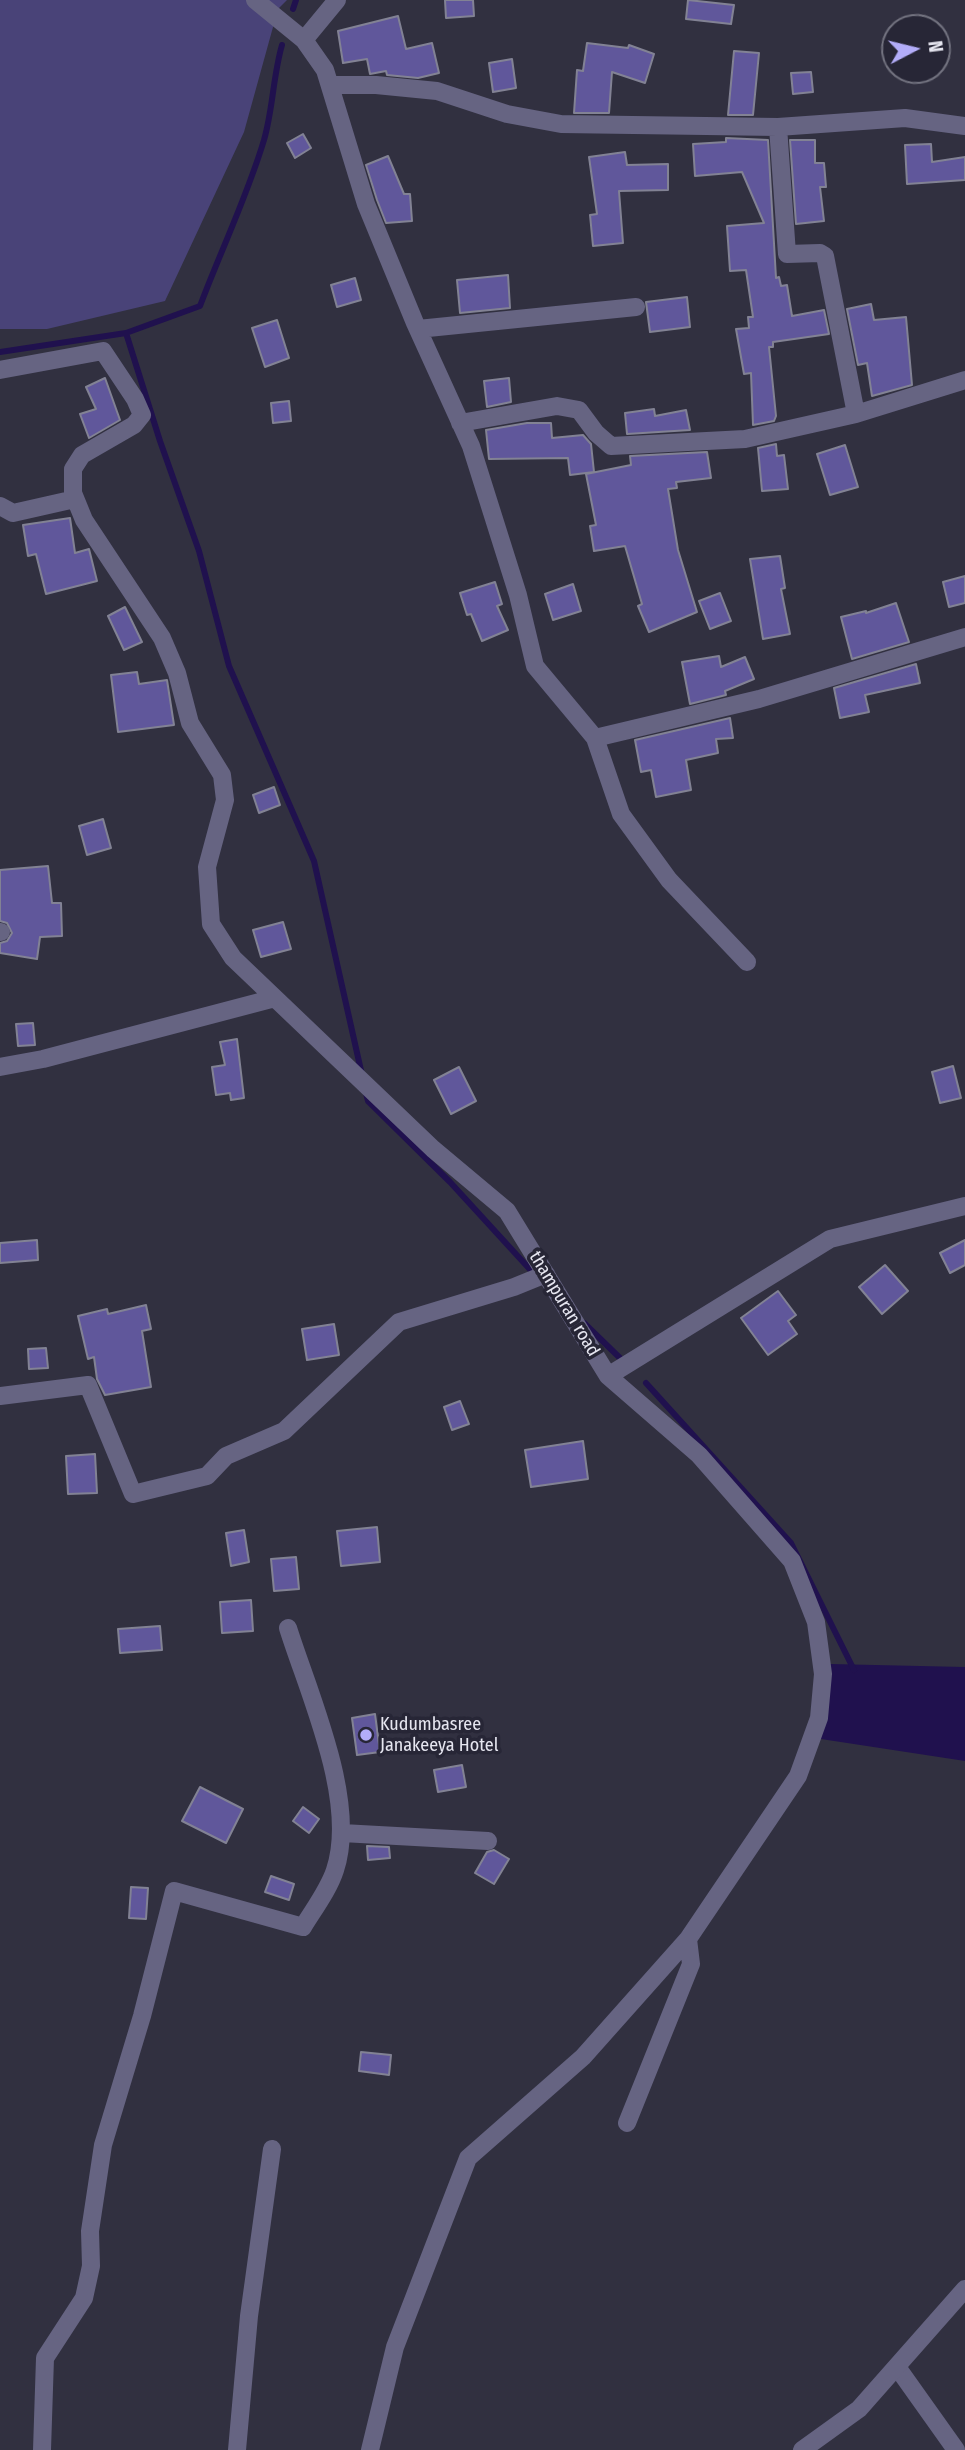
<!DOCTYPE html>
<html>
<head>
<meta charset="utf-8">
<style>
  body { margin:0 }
  #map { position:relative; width:965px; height:2450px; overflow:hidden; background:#313040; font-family:"Fira Sans Condensed",sans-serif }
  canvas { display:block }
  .north { position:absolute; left:881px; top:14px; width:70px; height:70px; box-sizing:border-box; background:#272636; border:2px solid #737380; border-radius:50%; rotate:83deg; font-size:19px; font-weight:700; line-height:28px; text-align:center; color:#e6e6f0 }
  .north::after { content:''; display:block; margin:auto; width:24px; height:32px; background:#b3adf9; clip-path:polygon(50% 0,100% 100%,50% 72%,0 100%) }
</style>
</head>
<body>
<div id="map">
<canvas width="965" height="2450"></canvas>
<div class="north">N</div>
</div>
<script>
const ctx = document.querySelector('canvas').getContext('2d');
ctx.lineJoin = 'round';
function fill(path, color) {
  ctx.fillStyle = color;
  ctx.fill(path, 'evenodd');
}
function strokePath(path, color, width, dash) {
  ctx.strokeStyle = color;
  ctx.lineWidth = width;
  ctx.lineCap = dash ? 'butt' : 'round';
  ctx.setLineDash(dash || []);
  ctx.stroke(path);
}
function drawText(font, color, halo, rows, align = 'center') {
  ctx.font = font + ' "Fira Sans Condensed",sans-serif';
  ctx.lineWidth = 7;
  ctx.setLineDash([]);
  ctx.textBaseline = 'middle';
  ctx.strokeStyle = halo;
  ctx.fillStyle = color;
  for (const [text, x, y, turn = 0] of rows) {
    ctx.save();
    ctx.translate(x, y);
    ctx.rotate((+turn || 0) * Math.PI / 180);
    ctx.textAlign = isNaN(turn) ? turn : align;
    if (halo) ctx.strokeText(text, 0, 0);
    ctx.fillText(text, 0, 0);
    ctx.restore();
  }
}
fill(new Path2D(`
  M 0,0 L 287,0 L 278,9 L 244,132 L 165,301 L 47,329 L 0,329 Z`), '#494378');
fill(new Path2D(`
  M 830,1664 L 965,1667 L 965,1761 L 821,1739 Z`), '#20114e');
strokePath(new Path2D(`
  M 293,9 L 296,0
  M 126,333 L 160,441 L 199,551 L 229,666 L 314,861 L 362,1075
  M 0,352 L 126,333 L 200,306 C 221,250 247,197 264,140 C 273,109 273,76 282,45
  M 366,1093 L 368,1101 L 450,1182 L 536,1276
  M 584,1323 L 620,1358
  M 646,1383 L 791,1543 L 854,1670`), '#20114e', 6);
const building = new Path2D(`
  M 445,0 L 473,0 L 474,16 L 446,18 Z
  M 688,0 L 734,5 L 731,24 L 686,19 Z
  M 398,16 L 406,49 L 432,43 L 439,73 L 418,78 L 387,75 L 386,71 L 370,74 L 367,59 L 343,63 L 338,31 Z
  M 587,43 L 628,48 L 629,45 L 654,54 L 645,83 L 612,72 L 609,113 L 574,113 L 577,70 L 583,71 Z
  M 734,51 L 759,53 L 753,115 L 728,115 Z
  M 512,59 L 516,88 L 493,92 L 489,63 Z
  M 811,72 L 813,92 L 793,94 L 791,73 Z
  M 303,134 L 311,148 L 295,158 L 287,143 Z
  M 726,138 L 768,140 L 776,278 L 779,277 L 781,286 L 787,285 L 792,316 L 824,310 L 829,334 L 773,342 L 773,347 L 769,347 L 776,416 L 774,421 L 753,425 L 751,373 L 744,374 L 736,329 L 749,328 L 748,317 L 753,317 L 746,270 L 730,271 L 727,226 L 764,223 L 742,172 L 695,176 L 693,144 L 726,142 Z
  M 790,140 L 815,140 L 815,163 L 824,163 L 826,187 L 820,187 L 824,221 L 796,224 Z
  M 931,144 L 932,162 L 965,157 L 965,180 L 907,184 L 905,145 Z
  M 625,152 L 627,165 L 668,164 L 668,190 L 619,191 L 623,243 L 593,246 L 590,215 L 597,214 L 589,157 Z
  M 388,156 L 404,194 L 410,194 L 412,221 L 386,223 L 377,200 L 366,165 Z
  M 508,275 L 510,308 L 460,313 L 457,280 Z
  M 355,278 L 361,300 L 337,307 L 331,285 Z
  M 687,297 L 690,327 L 650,332 L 646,302 Z
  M 871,304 L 874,320 L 906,317 L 912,385 L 872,396 L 867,363 L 858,365 L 847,309 Z
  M 277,320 L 289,358 L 265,367 L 252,328 Z
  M 105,378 L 120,420 L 89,438 L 80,414 L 96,409 L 86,387 Z
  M 509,378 L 511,402 L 487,407 L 484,381 Z
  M 289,401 L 291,421 L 273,423 L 271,403 Z
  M 654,409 L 655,416 L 686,410 L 690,430 L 627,434 L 625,413 Z
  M 527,423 L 551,423 L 552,438 L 583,435 L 591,444 L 594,472 L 570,475 L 568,458 L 489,459 L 486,430 Z
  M 776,444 L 777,456 L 784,455 L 788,489 L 762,491 L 758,448 Z
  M 845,445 L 858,487 L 830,495 L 817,454 Z
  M 707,452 L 711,478 L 676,482 L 677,488 L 668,489 L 678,550 L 697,612 L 649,632 L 638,606 L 642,604 L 625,546 L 594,551 L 590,526 L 596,525 L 586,474 L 631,465 L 630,456 Z
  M 70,518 L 75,553 L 89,549 L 97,581 L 46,594 L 36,554 L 28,556 L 23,525 Z
  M 780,556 L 785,588 L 781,589 L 790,634 L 763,639 L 750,559 Z
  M 965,576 L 965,603 L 949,607 L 943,582 Z
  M 495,582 L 502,604 L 497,606 L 508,630 L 482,641 L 471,614 L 467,615 L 460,593 Z
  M 573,584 L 581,611 L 553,620 L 545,594 Z
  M 720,593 L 731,621 L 710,629 L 699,601 Z
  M 896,603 L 909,642 L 852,659 L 841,617 L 866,611 L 866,613 Z
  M 125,607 L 142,642 L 124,650 L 108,616 Z
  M 719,656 L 721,667 L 745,657 L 754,679 L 725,691 L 726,695 L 690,704 L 682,662 Z
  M 916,664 L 920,683 L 865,695 L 869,712 L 840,718 L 834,688 Z
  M 137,672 L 139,684 L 167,680 L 174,725 L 118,732 L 111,675 Z
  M 730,718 L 733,738 L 716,739 L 718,753 L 686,760 L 691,790 L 656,797 L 651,770 L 641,772 L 635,740 Z
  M 274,787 L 280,805 L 259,813 L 253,795 Z
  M 103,819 L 111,848 L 87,855 L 79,826 Z
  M 48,866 L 52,903 L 61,903 L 62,936 L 40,937 L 37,959 L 0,953 L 0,943 L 7,941 L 12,933 L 7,923 L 0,921 L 0,870 Z
  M 283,922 L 291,949 L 261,957 L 253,930 Z
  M 33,1023 L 35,1045 L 18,1046 L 16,1024 Z
  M 237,1039 L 244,1098 L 231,1100 L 230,1093 L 216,1095 L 212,1067 L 225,1065 L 220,1042 Z
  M 953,1066 L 961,1098 L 940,1103 L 932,1072 Z
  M 459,1067 L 476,1101 L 451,1114 L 434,1080 Z
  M 37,1240 L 38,1260 L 0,1263 L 0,1243 Z
  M 965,1240 L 965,1265 L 950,1273 L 940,1253 Z
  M 885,1265 L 908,1291 L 882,1314 L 859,1287 Z
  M 778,1291 L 796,1315 L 788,1321 L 797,1334 L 768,1355 L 741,1318 Z
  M 146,1305 L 151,1329 L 142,1331 L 151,1387 L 105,1395 L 97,1379 L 94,1357 L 88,1359 L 78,1316 L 107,1309 L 108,1314 Z
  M 334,1324 L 339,1355 L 307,1360 L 302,1329 Z
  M 46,1348 L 48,1368 L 29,1369 L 28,1349 Z
  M 460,1401 L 469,1424 L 452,1430 L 444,1407 Z
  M 583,1441 L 588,1479 L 531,1487 L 525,1450 Z
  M 95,1454 L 97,1493 L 68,1494 L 66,1456 Z
  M 377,1527 L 380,1562 L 341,1566 L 337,1531 Z
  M 244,1530 L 249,1562 L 231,1566 L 226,1533 Z
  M 296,1557 L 299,1589 L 274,1591 L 271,1559 Z
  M 251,1600 L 253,1631 L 222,1633 L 220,1602 Z
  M 160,1626 L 162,1650 L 120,1653 L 118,1629 Z
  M 375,1714 L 380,1752 L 357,1755 L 352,1718 Z
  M 462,1765 L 466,1787 L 438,1792 L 434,1770 Z
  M 200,1787 L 243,1809 L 226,1843 L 182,1821 Z
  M 303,1807 L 319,1819 L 309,1833 L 293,1821 Z
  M 367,1846 L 389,1847 L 390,1858 L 368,1860 Z
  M 494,1850 L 509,1859 L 494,1884 L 475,1873 L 487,1852 Z
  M 271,1876 L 294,1884 L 289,1900 L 265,1892 Z
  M 131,1887 L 148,1888 L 146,1919 L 129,1918 Z
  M 361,2052 L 391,2055 L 389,2075 L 359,2071 Z`);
fill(building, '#60579b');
strokePath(building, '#828294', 2);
strokePath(new Path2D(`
  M 255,0 L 304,40 L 325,70 L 366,204 L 415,323 L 471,446 L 518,595 L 535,666 L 595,738
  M 304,40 L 337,0
  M 330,85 L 376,85 L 437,91 L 507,114 L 561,124 L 778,127
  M 418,329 L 636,307
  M 0,370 L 103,351 L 135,399 L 142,415 L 134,425 L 82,455 L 73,469 L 73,493 L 84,520 L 162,638 L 177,673 L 190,723 L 222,775 L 225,800 L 207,867 L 211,924 L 233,958 L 433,1149 L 507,1211 L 608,1376 L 699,1455 L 792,1561 L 816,1622 L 823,1674 L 819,1718 L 798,1776 L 688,1939 L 583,2057 L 468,2158 L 395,2347 L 370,2450
  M 856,414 L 825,256 L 820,253 L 787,254 L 778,127 L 905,118 L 965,126
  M 460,423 L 557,406 L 579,410 L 596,433 L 611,446 L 745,439 L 856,414 L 965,380
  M 0,506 L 13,513 L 75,499
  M 0,932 L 1,932
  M 747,962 L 669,880 L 621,814 L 595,738 L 759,699 L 965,637
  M 0,1067 L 43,1059 L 275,998
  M 608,1376 L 830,1239 L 965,1206
  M 0,1396 L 88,1385 L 133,1494 L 207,1476 L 226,1456 L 284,1431 L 399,1322 L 514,1287 L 546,1274
  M 342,1833 L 488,1841
  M 627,2123 L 691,1964 L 688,1939
  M 897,2367 L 956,2450
  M 42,2450 L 45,2358 L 84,2298 L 91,2266 L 90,2231 L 103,2145 L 142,2016 L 174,1891 L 303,1927 C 314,1909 329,1889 335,1870 C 358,1801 309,1695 288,1628
  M 237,2450 L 249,2316 L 272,2149`), '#666482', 18);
strokePath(new Path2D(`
  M 802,2450 L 859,2409 L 965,2289`), '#666482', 18);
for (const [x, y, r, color] of [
  [366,1735,7,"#b3adf9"]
]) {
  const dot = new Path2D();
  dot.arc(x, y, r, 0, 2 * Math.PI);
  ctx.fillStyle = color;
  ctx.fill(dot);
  strokePath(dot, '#272636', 2.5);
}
drawText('18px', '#e6e6f0', '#272636', [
  ["thampuran road",564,1304,59]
]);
drawText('18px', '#e6e6f0', '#272636', [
  ["Kudumbasree",380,1725],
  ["Janakeeya Hotel",380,1746]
], 'left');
</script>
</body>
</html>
